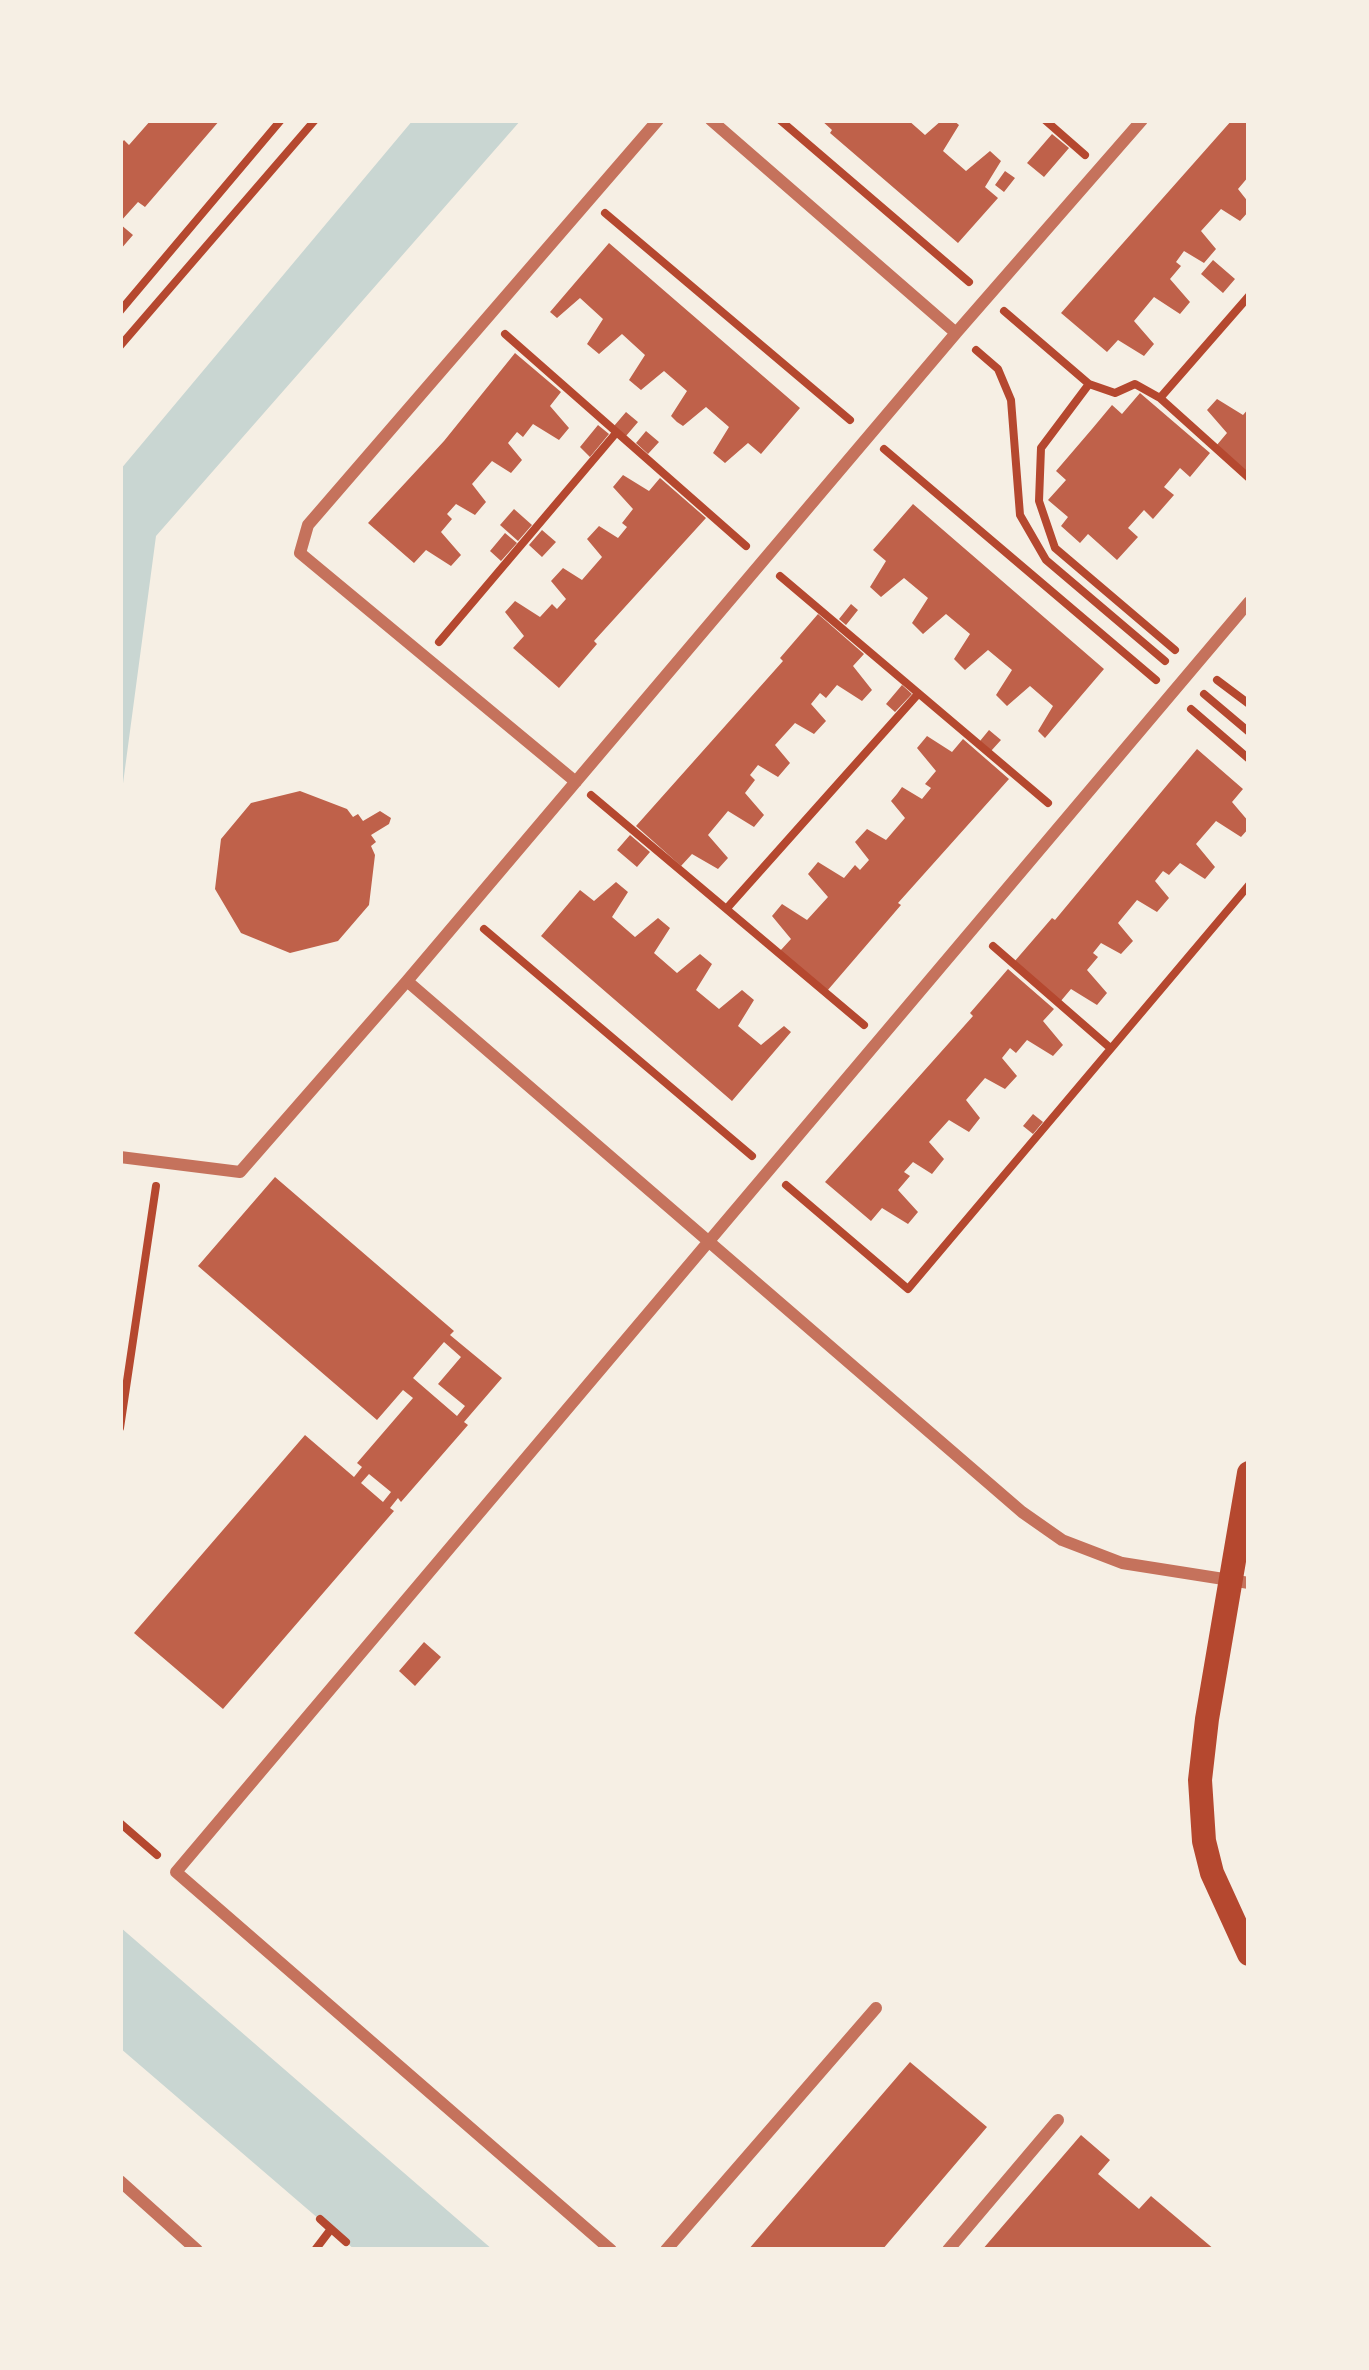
<!DOCTYPE html>
<html>
<head>
<meta charset="utf-8">
<style>
  body { margin:0 }
  #map { position:relative; width:1369px; height:2370px; overflow:hidden; background:#f6efe4; font-family:"Noto Serif",serif }
  canvas { display:block }
  .frame { position:absolute; inset:0; border:123px solid #f6efe4; pointer-events:none }
</style>
</head>
<body>
<div id="map">
<canvas width="1369" height="2370"></canvas>
<div class="frame"></div>
</div>
<script>
const ctx = document.querySelector('canvas').getContext('2d');
ctx.lineJoin = 'round';
function fill(path, color) {
  ctx.fillStyle = color;
  ctx.fill(path, 'evenodd');
}
function strokePath(path, color, width, dash) {
  ctx.strokeStyle = color;
  ctx.lineWidth = width;
  ctx.lineCap = dash ? 'butt' : 'round';
  ctx.setLineDash(dash || []);
  ctx.stroke(path);
}
fill(new Path2D(`
  M 413,120 L 521,120 L 156,536 L 120,806 L 120,470 Z
  M 120,1927 L 493,2250 L 355,2250 L 120,2048 Z`), '#c9d6d2');
fill(new Path2D(`
  M 151,120 L 220,120 L 145,207 L 138,202 L 120,222 L 120,145 L 124,140 L 129,145 Z
  M 821,120 L 908,120 L 925,135 L 942,120 L 953,120 L 959,125 L 943,151 L 966,171 L 990,151 L 1001,161 L 985,187 L 998,198 L 958,243 L 830,133 L 832,130 Z
  M 1232,120 L 1249,120 L 1249,176 L 1238,189 L 1249,203 L 1249,211 L 1240,221 L 1221,209 L 1201,231 L 1216,249 L 1204,263 L 1184,251 L 1176,262 L 1181,266 L 1170,279 L 1190,302 L 1180,314 L 1154,297 L 1134,321 L 1154,344 L 1144,356 L 1118,340 L 1107,352 L 1061,313 Z
  M 1052,134 L 1069,148 L 1044,177 L 1027,163 Z
  M 1005,171 L 1015,178 L 1004,192 L 995,185 Z
  M 120,224 L 133,235 L 120,250 Z
  M 609,243 L 800,408 L 761,454 L 748,443 L 725,463 L 713,453 L 729,427 L 706,407 L 683,426 L 677,422 L 671,416 L 687,391 L 664,371 L 641,390 L 629,380 L 645,355 L 622,334 L 599,354 L 587,344 L 603,319 L 580,298 L 557,318 L 550,312 Z
  M 1213,260 L 1235,279 L 1223,293 L 1201,274 Z
  M 515,353 L 561,392 L 550,406 L 569,428 L 559,440 L 533,424 L 523,437 L 517,432 L 508,443 L 522,460 L 517,466 L 511,473 L 492,461 L 472,484 L 486,502 L 480,509 L 475,515 L 456,504 L 447,514 L 452,519 L 441,532 L 461,555 L 451,566 L 426,550 L 414,563 L 368,523 L 444,441 Z
  M 1140,393 L 1210,453 L 1190,477 L 1180,468 L 1164,487 L 1174,495 L 1153,519 L 1144,510 L 1128,528 L 1138,537 L 1117,560 L 1088,534 L 1080,543 L 1061,526 L 1068,517 L 1048,500 L 1066,480 L 1056,471 L 1092,429 L 1112,405 L 1122,414 Z
  M 1217,399 L 1243,415 L 1249,408 L 1249,475 L 1216,446 L 1227,433 L 1207,410 Z
  M 626,412 L 638,422 L 626,436 L 614,426 Z
  M 598,425 L 609,434 L 590,457 L 580,447 Z
  M 646,431 L 659,442 L 648,454 L 636,443 Z
  M 623,475 L 649,491 L 660,478 L 706,518 L 594,641 L 597,644 L 559,688 L 513,648 L 524,636 L 505,612 L 515,601 L 540,617 L 552,604 L 557,609 L 566,599 L 551,581 L 563,568 L 582,580 L 602,557 L 587,539 L 599,526 L 618,538 L 627,527 L 622,523 L 633,509 L 613,487 Z
  M 913,504 L 1104,669 L 1045,738 L 1038,731 L 1053,706 L 1030,686 L 1007,706 L 996,695 L 1012,670 L 988,650 L 965,670 L 954,659 L 970,634 L 946,614 L 923,634 L 912,623 L 928,598 L 904,578 L 881,597 L 870,587 L 886,561 L 873,550 Z
  M 514,509 L 532,525 L 518,541 L 500,525 Z
  M 542,530 L 556,542 L 542,557 L 529,545 Z
  M 505,533 L 517,543 L 501,561 L 490,551 Z
  M 851,604 L 858,610 L 846,625 L 839,619 Z
  M 818,614 L 864,654 L 853,666 L 872,690 L 862,701 L 837,685 L 826,698 L 820,693 L 811,704 L 826,721 L 814,734 L 795,723 L 775,745 L 790,763 L 778,777 L 758,765 L 750,775 L 755,780 L 745,793 L 764,815 L 754,827 L 728,811 L 708,835 L 728,858 L 718,869 L 692,854 L 681,866 L 636,826 L 783,661 L 780,658 Z
  M 902,685 L 912,694 L 895,712 L 886,704 Z
  M 989,730 L 1001,740 L 991,751 L 980,741 Z
  M 927,736 L 952,752 L 963,739 L 1009,779 L 898,903 L 901,905 L 827,991 L 780,951 L 791,939 L 772,916 L 782,904 L 807,920 L 828,897 L 808,874 L 818,862 L 844,878 L 855,865 L 860,870 L 869,860 L 855,842 L 867,829 L 886,840 L 905,818 L 891,801 L 897,794 L 902,787 L 922,799 L 931,788 L 925,784 L 936,771 L 917,748 Z
  M 1197,749 L 1243,789 L 1232,802 L 1249,822 L 1249,828 L 1241,837 L 1216,821 L 1196,844 L 1215,867 L 1205,879 L 1180,863 L 1169,875 L 1163,871 L 1155,881 L 1169,898 L 1157,912 L 1137,900 L 1118,923 L 1133,941 L 1121,954 L 1101,943 L 1093,953 L 1098,957 L 1087,970 L 1107,993 L 1097,1005 L 1071,989 L 1060,1002 L 1014,962 L 1052,918 L 1055,920 Z
  M 300,791 L 347,809 L 353,817 L 358,814 L 363,821 L 380,811 L 391,818 L 389,824 L 371,835 L 376,842 L 371,846 L 375,855 L 369,905 L 338,941 L 290,953 L 241,933 L 215,889 L 221,839 L 251,803 Z
  M 630,835 L 650,852 L 637,867 L 617,850 Z
  M 616,882 L 628,892 L 612,917 L 635,937 L 658,918 L 670,928 L 654,953 L 677,973 L 700,954 L 712,964 L 696,990 L 719,1009 L 742,990 L 754,1000 L 738,1026 L 761,1045 L 784,1026 L 791,1032 L 732,1101 L 541,936 L 580,890 L 594,901 Z
  M 1008,969 L 1054,1009 L 1043,1021 L 1063,1045 L 1053,1056 L 1027,1040 L 1016,1053 L 1010,1048 L 1002,1058 L 1017,1076 L 1005,1089 L 985,1078 L 966,1100 L 980,1118 L 969,1132 L 949,1120 L 929,1142 L 944,1159 L 932,1174 L 913,1162 L 904,1172 L 910,1176 L 898,1190 L 918,1212 L 908,1224 L 882,1208 L 871,1221 L 825,1182 L 973,1016 L 970,1013 Z
  M 1033,1114 L 1043,1122 L 1033,1134 L 1023,1126 Z
  M 275,1177 L 454,1331 L 450,1335 L 502,1378 L 464,1422 L 468,1425 L 401,1502 L 398,1498 L 390,1508 L 394,1511 L 223,1709 L 134,1633 L 305,1435 L 354,1477 L 362,1467 L 357,1463 L 413,1398 L 403,1390 L 377,1420 L 198,1266 ZM 444,1342 L 461,1357 L 438,1384 L 465,1406 L 457,1416 L 413,1378 ZM 369,1474 L 391,1492 L 383,1502 L 361,1483 Z
  M 424,1642 L 441,1657 L 415,1686 L 399,1671 Z
  M 910,2062 L 987,2127 L 882,2250 L 748,2250 Z
  M 1081,2135 L 1110,2160 L 1098,2174 L 1139,2209 L 1151,2196 L 1215,2250 L 982,2250 Z`), '#bf614a');
strokePath(new Path2D(`
  M 780,120 L 969,282
  M 1045,120 L 1085,155
  M 605,213 L 850,420
  M 120,311 L 281,120
  M 1004,311 L 1089,384 L 1115,393 L 1135,384 L 1160,398 L 1249,478
  M 505,334 L 746,546
  M 120,346 L 315,120
  M 976,350 L 998,369 L 1011,400 L 1020,515 L 1046,560 L 1165,661
  M 1089,384 L 1041,448 L 1039,501 L 1055,548 L 1175,650
  M 1160,398 L 1249,296
  M 884,449 L 1156,680
  M 780,576 L 1048,803
  M 439,642 L 616,433
  M 1217,680 L 1249,704
  M 1204,694 L 1249,732
  M 1191,709 L 1249,759
  M 591,795 L 864,1025
  M 728,907 L 918,694
  M 484,929 L 752,1156
  M 993,946 L 1108,1046
  M 786,1185 L 908,1289 L 1249,885
  M 120,1428 L 156,1186
  M 120,1823 L 157,1855
  M 331,2229 L 320,2219 L 346,2242
  M 315,2250 L 331,2229`), '#b5482f', 8);
strokePath(new Path2D(`
  M 956,333 L 1142,120
  M 576,782 L 300,553 L 308,525 L 658,120
  M 407,981 L 1022,1512 L 1062,1540 L 1122,1563 L 1249,1583
  M 120,1157 L 240,1172 L 407,981 L 956,333 L 711,120
  M 120,2181 L 197,2250
  M 611,2250 L 176,1872 L 1249,602
  M 666,2250 L 876,2008
  M 948,2250 L 1058,2120`), '#c5725c', 12);
strokePath(new Path2D(`
  M 1249,1473 L 1207,1719 L 1200,1780 L 1204,1841 L 1212,1873 L 1249,1954`), '#b5482f', 24);
</script>
</body>
</html>
